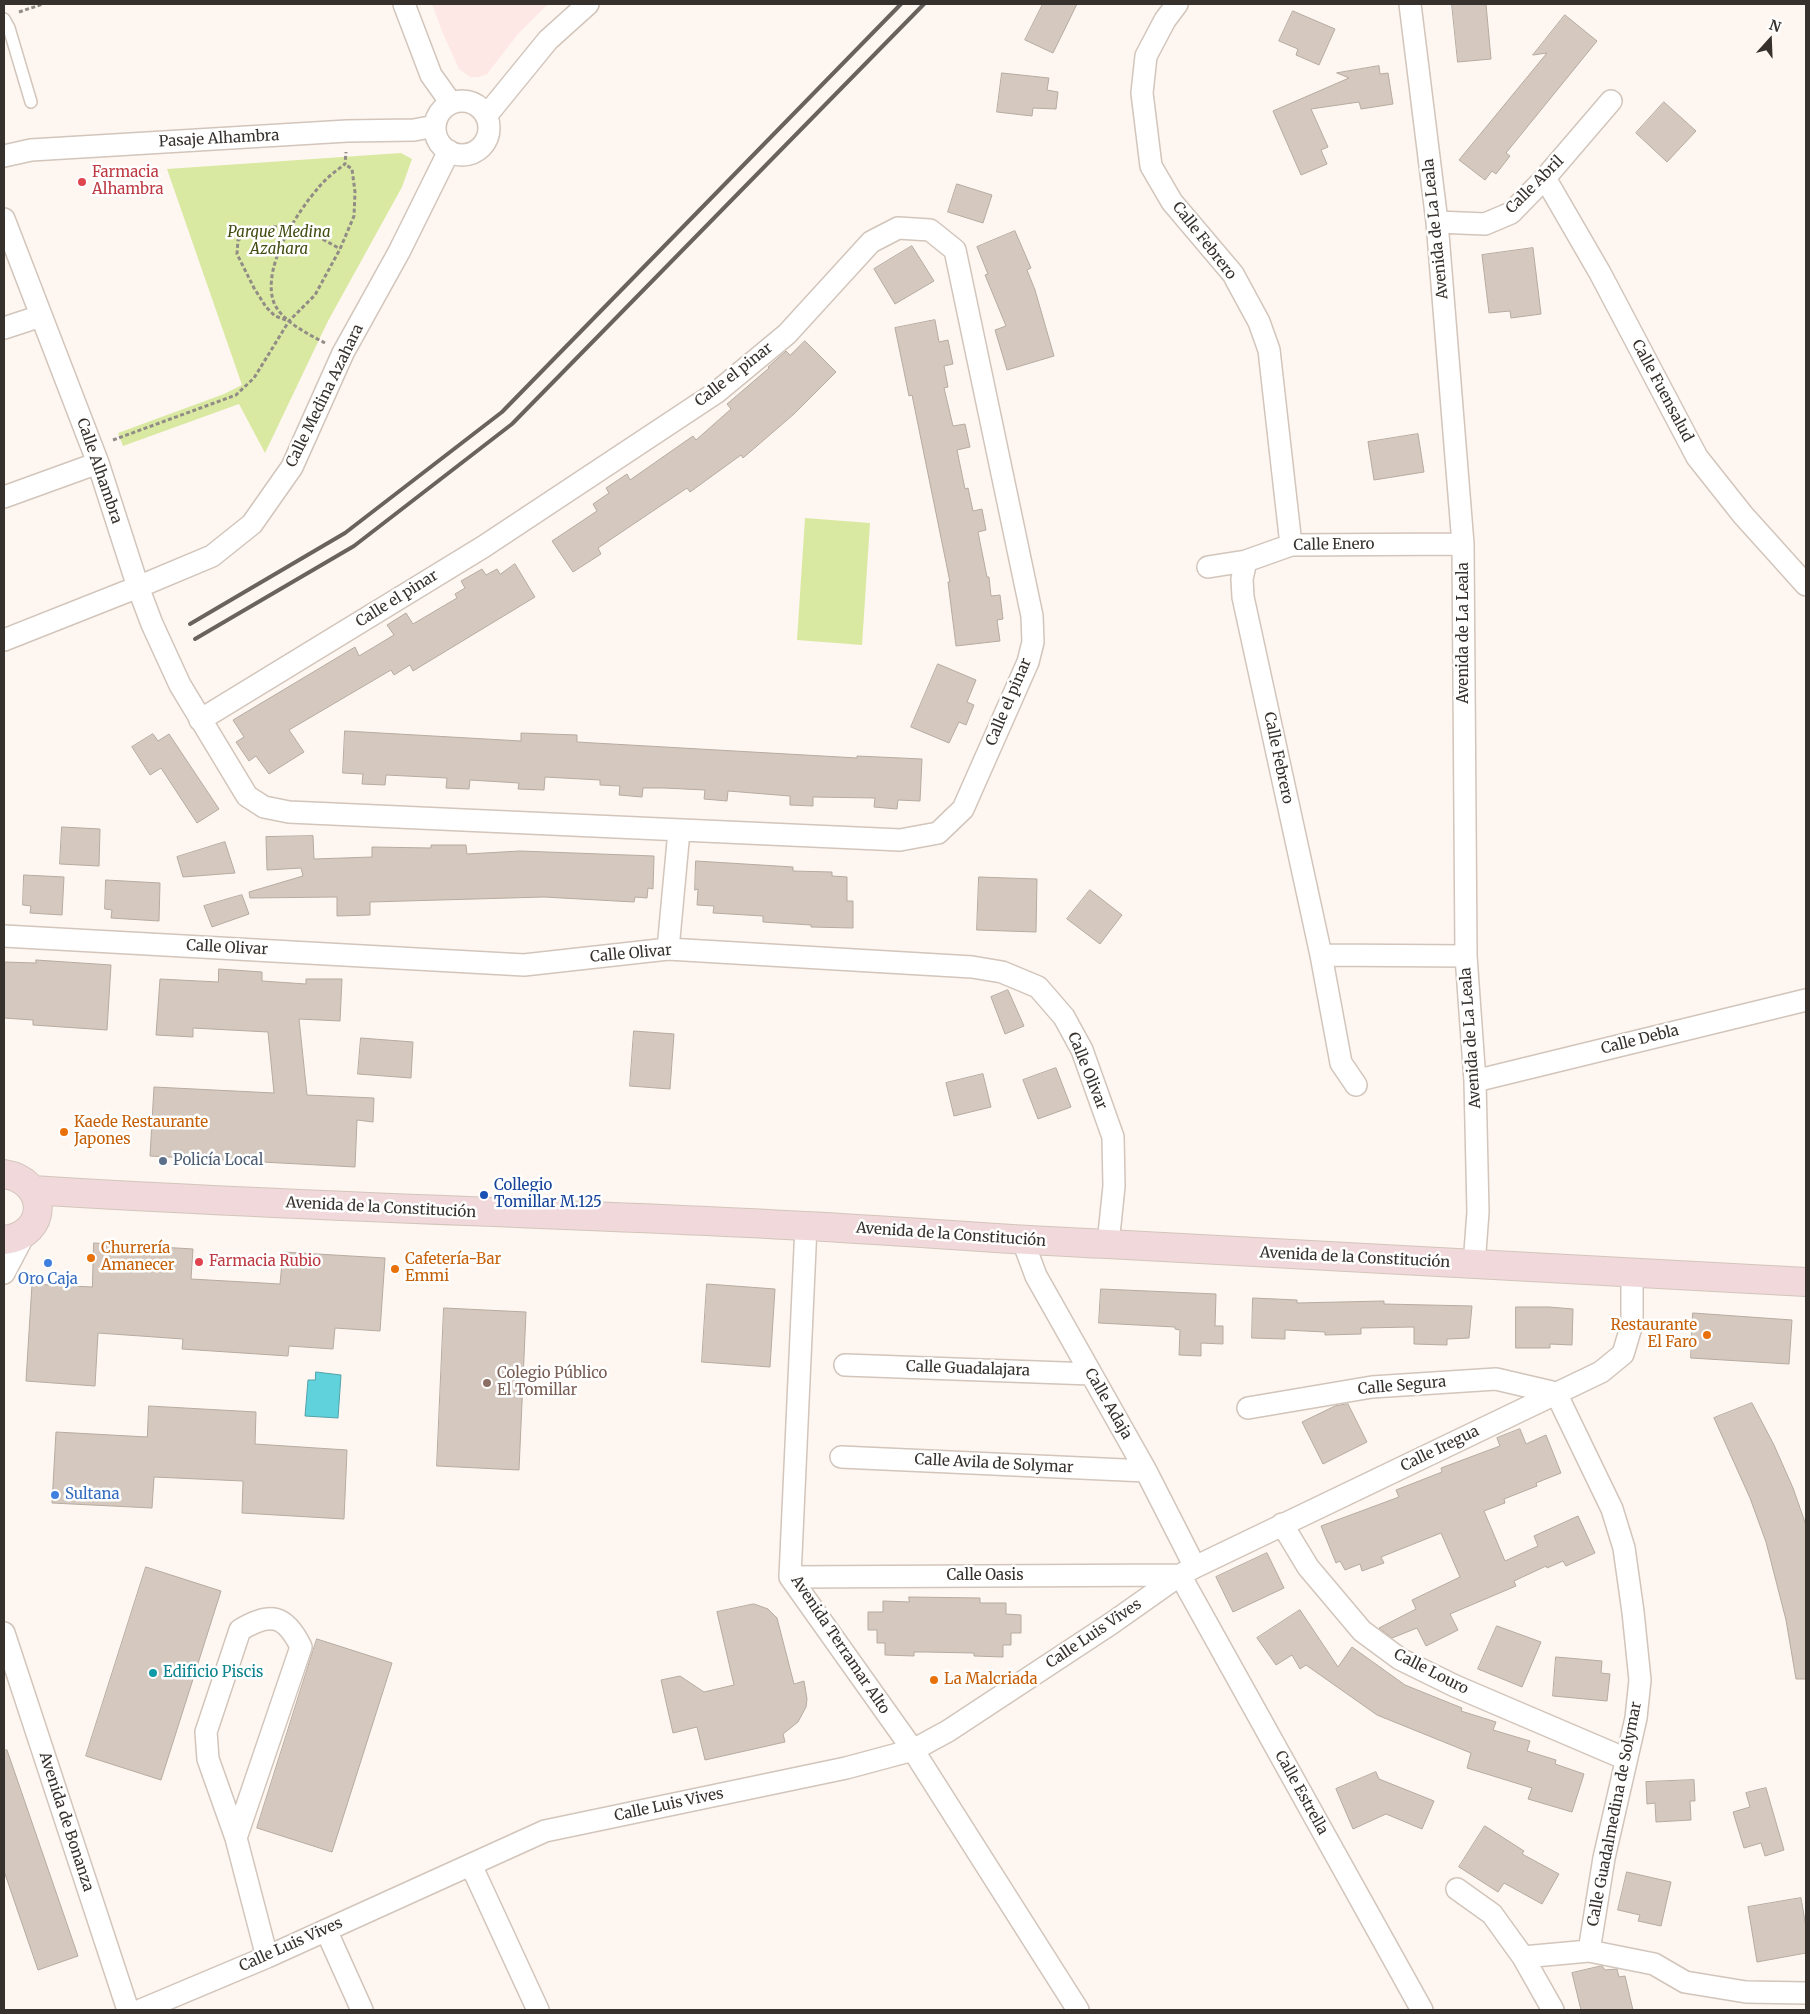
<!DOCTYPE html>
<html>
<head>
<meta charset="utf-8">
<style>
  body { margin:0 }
  #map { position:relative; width:1810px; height:2014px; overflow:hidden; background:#fef6f0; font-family:Merriweather,serif }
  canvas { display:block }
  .frame { position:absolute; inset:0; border:5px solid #36312d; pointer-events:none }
  .north { position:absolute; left:1745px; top:15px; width:50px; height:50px; -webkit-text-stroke:4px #fff; paint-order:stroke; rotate:20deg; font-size:14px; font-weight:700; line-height:20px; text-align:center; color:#36312d }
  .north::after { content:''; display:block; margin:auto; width:18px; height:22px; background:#36312d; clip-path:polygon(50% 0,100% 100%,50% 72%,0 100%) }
</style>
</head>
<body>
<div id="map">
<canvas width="1810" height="2014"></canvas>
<div class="frame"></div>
<div class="north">N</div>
</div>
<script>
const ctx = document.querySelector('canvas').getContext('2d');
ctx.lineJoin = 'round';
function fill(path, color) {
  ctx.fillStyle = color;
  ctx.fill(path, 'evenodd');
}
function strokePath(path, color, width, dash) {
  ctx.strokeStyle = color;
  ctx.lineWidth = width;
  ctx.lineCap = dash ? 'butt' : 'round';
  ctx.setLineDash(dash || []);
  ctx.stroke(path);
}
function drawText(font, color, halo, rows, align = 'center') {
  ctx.font = font + ' Merriweather,serif';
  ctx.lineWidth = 5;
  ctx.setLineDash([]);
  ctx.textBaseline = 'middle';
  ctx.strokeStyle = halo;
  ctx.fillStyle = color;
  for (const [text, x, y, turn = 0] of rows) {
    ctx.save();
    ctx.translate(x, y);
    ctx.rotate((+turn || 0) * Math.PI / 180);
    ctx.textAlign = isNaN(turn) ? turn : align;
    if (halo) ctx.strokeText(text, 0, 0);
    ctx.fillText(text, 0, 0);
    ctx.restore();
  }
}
fill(new Path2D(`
  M 432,4 L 548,4 L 518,34 L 487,74 L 479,77 L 470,77 L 459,69 L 442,31 Z`), '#fee8e5');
fill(new Path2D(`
  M 401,153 L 412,159 L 402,187 L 328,321 L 265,453 L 239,404 L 123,446 L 118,433 L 224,394 L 242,385 L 167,169 Z
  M 805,518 L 870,523 L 862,645 L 797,640 Z`), '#dae9a1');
const water = new Path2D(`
  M 316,1372 L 341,1375 L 338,1418 L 305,1416 L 308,1380 L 315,1380 Z`);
fill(water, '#5fd2dc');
strokePath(water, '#53a2a8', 1);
const building = new Path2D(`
  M 1043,4 L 1077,4 L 1053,53 L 1025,40 Z
  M 1452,4 L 1486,4 L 1491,59 L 1458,62 Z
  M 1293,11 L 1335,29 L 1319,65 L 1296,55 L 1298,49 L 1279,41 Z
  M 1565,15 L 1597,41 L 1506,153 L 1510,156 L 1496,174 L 1492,171 L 1485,180 L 1459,160 L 1547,53 L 1533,55 Z
  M 1379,66 L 1380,74 L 1388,73 L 1393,104 L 1361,109 L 1359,102 L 1311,109 L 1328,147 L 1321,150 L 1327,164 L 1301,175 L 1273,111 L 1349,78 L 1337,73 Z
  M 1002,73 L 1049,78 L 1047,90 L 1058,92 L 1056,109 L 1033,108 L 1032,116 L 997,112 Z
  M 1664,102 L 1696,131 L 1667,162 L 1636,133 Z
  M 957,184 L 992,195 L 983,223 L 948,212 Z
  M 1015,231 L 1031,268 L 1027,270 L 1035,290 L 1054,356 L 1007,370 L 995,330 L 1006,326 L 985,275 L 988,274 L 977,247 Z
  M 912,246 L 934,281 L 895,304 L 874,269 Z
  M 1533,248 L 1541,314 L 1511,318 L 1510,311 L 1489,313 L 1482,255 Z
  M 935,320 L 939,342 L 948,340 L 953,364 L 944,366 L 948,387 L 944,388 L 953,426 L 965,424 L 970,447 L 957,450 L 965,489 L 968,488 L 973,511 L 982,509 L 986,530 L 978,532 L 987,577 L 989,577 L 991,596 L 1000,595 L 1003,619 L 997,620 L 1000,641 L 956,646 L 948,582 L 950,582 L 912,395 L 909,396 L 895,328 Z
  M 805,341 L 836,372 L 794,414 L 743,458 L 741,455 L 690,492 L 687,488 L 598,548 L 601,554 L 573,572 L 552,541 L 597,511 L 593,504 L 609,493 L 606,488 L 627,474 L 630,480 L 693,436 L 696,440 L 731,409 L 727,404 L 769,368 L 768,367 L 786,351 L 790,355 Z
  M 1418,434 L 1424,472 L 1374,480 L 1368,442 Z
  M 515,564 L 535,597 L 413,671 L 410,665 L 394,675 L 391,670 L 289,730 L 304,752 L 269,774 L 256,756 L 249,761 L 236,742 L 244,737 L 233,720 L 355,647 L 359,656 L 394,635 L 387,625 L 406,613 L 413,624 L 457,598 L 455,594 L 465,588 L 461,581 L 482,569 L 486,575 L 497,569 L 500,574 Z
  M 938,664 L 976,680 L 967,702 L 974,705 L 966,725 L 959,722 L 949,743 L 911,727 Z
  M 345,731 L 521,741 L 521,733 L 577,735 L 577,742 L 857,758 L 857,756 L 922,759 L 920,801 L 898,800 L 897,809 L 874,807 L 875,798 L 813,797 L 813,806 L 790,805 L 790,796 L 728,791 L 727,801 L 704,799 L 705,790 L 664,788 L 643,788 L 642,797 L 619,795 L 620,786 L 600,785 L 600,780 L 545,777 L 544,790 L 518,789 L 519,783 L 470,780 L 469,789 L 446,788 L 447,778 L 386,775 L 385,785 L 362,784 L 363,774 L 343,773 Z
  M 153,734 L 158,741 L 169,734 L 219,809 L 197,823 L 161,768 L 150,775 L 132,747 Z
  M 62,827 L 100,829 L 99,866 L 60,864 Z
  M 313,836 L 314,859 L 372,857 L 372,847 L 431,848 L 431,845 L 466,845 L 467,854 L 520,851 L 654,856 L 653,889 L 648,888 L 647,898 L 635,897 L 634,902 L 544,897 L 370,902 L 370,915 L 337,916 L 337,897 L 250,898 L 249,892 L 303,876 L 301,868 L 267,870 L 266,837 Z
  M 225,842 L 235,873 L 183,877 L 177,857 Z
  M 696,861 L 793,867 L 793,871 L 832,872 L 832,876 L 847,877 L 847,901 L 853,901 L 853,928 L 811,927 L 811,925 L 763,922 L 763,916 L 713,913 L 714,906 L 697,905 L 698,889 L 695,890 Z
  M 24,875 L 64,877 L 62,915 L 30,913 L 31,906 L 23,905 Z
  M 979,877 L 1037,879 L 1036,932 L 977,930 Z
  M 106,880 L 160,883 L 159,921 L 111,918 L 112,910 L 105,909 Z
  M 1090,890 L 1122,915 L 1100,944 L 1067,919 Z
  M 242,895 L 249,914 L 212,927 L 204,906 Z
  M 36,960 L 111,965 L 107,1030 L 33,1025 L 33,1020 L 4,1018 L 4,962 L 36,963 Z
  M 219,969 L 262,972 L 262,981 L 306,984 L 306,979 L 342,979 L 340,1021 L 299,1019 L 307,1095 L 374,1098 L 373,1122 L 357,1120 L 355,1167 L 150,1156 L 154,1087 L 274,1093 L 268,1032 L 193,1028 L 193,1037 L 156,1035 L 160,979 L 218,982 Z
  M 1008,990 L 1024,1026 L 1005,1034 L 991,997 Z
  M 634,1031 L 674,1034 L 670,1089 L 630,1086 Z
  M 361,1038 L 413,1042 L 411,1078 L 358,1074 Z
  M 1056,1068 L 1071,1107 L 1038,1119 L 1023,1080 Z
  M 983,1074 L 991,1107 L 954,1116 L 946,1083 Z
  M 94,1243 L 193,1249 L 191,1279 L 280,1284 L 283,1252 L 385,1258 L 380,1331 L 335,1328 L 333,1349 L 289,1346 L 288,1356 L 182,1349 L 183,1339 L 98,1333 L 95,1386 L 26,1381 L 32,1284 L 92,1287 Z
  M 707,1284 L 775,1289 L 770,1367 L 702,1362 Z
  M 1101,1289 L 1216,1294 L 1215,1326 L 1223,1326 L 1223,1344 L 1201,1343 L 1201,1356 L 1179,1355 L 1180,1330 L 1175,1329 L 1175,1327 L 1099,1323 Z
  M 1253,1298 L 1297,1300 L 1297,1303 L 1384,1301 L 1384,1304 L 1472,1306 L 1469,1338 L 1447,1339 L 1447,1345 L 1414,1344 L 1414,1327 L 1361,1328 L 1361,1334 L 1325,1335 L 1325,1332 L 1285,1330 L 1285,1339 L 1252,1338 Z
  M 1516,1307 L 1549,1307 L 1573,1309 L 1572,1345 L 1550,1344 L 1550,1348 L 1516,1348 Z
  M 444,1308 L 526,1312 L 519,1470 L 437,1466 Z
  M 1693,1313 L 1792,1320 L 1789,1364 L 1691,1358 Z
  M 1752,1403 L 1774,1445 L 1793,1488 L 1806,1525 L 1806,1679 L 1796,1679 L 1786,1620 L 1766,1542 L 1750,1498 L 1714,1418 Z
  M 1348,1404 L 1367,1442 L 1323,1464 L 1302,1422 L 1335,1406 Z
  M 149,1406 L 256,1412 L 255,1444 L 347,1450 L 344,1519 L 242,1513 L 243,1481 L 154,1477 L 152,1508 L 52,1503 L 56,1432 L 147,1437 Z
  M 1520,1429 L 1526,1444 L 1546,1435 L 1561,1473 L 1536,1483 L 1537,1486 L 1504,1499 L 1505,1503 L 1484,1511 L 1505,1561 L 1538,1546 L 1534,1536 L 1578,1516 L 1595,1553 L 1566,1566 L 1563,1561 L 1547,1568 L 1546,1566 L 1514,1581 L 1516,1586 L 1450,1614 L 1458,1630 L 1426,1646 L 1417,1628 L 1392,1638 L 1379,1628 L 1416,1609 L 1412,1600 L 1460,1577 L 1441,1533 L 1381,1557 L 1384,1563 L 1362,1571 L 1360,1564 L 1345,1570 L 1340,1561 L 1336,1563 L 1321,1526 L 1399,1497 L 1396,1490 L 1442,1472 L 1441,1468 L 1500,1446 L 1497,1438 Z
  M 1267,1553 L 1284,1588 L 1233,1612 L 1216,1577 Z
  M 146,1567 L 221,1591 L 161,1780 L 86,1756 Z
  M 909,1597 L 980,1598 L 980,1603 L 1006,1603 L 1006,1614 L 1021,1615 L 1021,1633 L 1011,1633 L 1011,1645 L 1003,1645 L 1003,1657 L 974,1656 L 974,1653 L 926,1652 L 914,1652 L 914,1656 L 885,1655 L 885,1643 L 877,1643 L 877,1630 L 868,1630 L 868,1612 L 883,1612 L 883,1601 L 909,1602 Z
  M 754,1604 L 768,1609 L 777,1618 L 794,1684 L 804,1681 L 807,1699 L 806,1707 L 798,1722 L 783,1734 L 785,1742 L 705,1760 L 697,1727 L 673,1733 L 661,1680 L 680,1676 L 704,1692 L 734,1685 L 717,1612 Z
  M 1300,1610 L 1338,1667 L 1352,1647 L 1405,1685 L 1462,1708 L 1461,1711 L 1496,1722 L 1493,1730 L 1530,1741 L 1527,1751 L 1556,1760 L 1555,1764 L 1584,1774 L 1572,1812 L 1528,1799 L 1532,1788 L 1467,1768 L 1471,1753 L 1377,1715 L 1306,1665 L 1300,1669 L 1292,1655 L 1276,1665 L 1257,1638 Z
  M 1497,1626 L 1541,1642 L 1522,1687 L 1478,1669 Z
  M 317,1639 L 392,1663 L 332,1852 L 257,1828 Z
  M 1556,1657 L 1602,1661 L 1601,1673 L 1610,1674 L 1607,1701 L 1553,1696 Z
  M 7,1750 L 78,1956 L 38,1970 L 4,1871 L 4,1751 Z
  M 1376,1772 L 1379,1779 L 1434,1801 L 1422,1829 L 1386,1814 L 1353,1829 L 1336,1789 Z
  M 1694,1780 L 1695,1801 L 1690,1801 L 1691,1820 L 1656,1822 L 1655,1803 L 1647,1804 L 1646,1782 Z
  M 1766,1788 L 1784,1850 L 1765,1856 L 1761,1843 L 1744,1848 L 1733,1812 L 1750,1807 L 1746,1793 Z
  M 1485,1826 L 1524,1851 L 1522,1854 L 1559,1874 L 1542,1904 L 1504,1883 L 1498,1892 L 1459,1867 Z
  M 1627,1872 L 1671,1882 L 1661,1926 L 1638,1921 L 1640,1915 L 1618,1910 Z
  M 1801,1898 L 1806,1927 L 1806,1953 L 1757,1962 L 1748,1907 Z
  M 1602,1966 L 1605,1970 L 1617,1969 L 1619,1977 L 1625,1976 L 1633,2010 L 1581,2010 L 1572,1973 Z`);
fill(building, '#d5c9bf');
strokePath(building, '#b6aba1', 1);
const lane = new Path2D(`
  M 4,19 L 9,28 L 31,102`);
const street = new Path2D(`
  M 404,4 L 431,75 L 451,103
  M 1177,4 L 1165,20 L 1146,56 L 1142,93 L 1151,166 L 1172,202 L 1233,274 L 1259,322 L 1269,350 L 1291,545
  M 1410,4 L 1437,222 L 1463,544 L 1466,956 L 1475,1081 L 1478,1212 L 1474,1265
  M435 128a27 27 0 1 1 54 0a27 27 0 1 1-54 0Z
  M 486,116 L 548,40 L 588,4
  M 4,156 L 31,150 L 347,131 L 414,130 L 435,126
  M 1545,178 L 1600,273 L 1697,457 L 1743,515 L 1806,585
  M 4,219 L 98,463 L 138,587 L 152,624 L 180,685 L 247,796 L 264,807 L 289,812 L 900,840 L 938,833 L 963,809 L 1028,662 L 1033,642 L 1032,616 L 955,250 L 930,230 L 898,228 L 871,242 L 787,334 L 717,392 L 483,547 L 200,720
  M 1437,222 L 1485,224 L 1511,213 L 1545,178 L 1611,101
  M 4,328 L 41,316
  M 4,497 L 98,463
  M 1246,561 L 1242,579 L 1243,597 L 1321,955 L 1341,1063 L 1356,1085
  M 1208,567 L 1246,561 L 1291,545 L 1463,544
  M 4,640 L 138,587 L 212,556 L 252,524 L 292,467 L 343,353 L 399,252 L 449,151
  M 4,936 L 524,965 L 668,949 L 972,967 L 1002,972 L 1038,987 L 1064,1017 L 1082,1050 L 1113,1137 L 1114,1186 L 1108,1244
  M 668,949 L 679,831
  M 1321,955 L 1466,956
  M 1475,1081 L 1806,1000
  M 806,1226 L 790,1577 L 913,1750 L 1078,2010
  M 1023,1241 L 1036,1276 L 1146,1471 L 1195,1567
  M 4,1273 L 25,1233
  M 845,1365 L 1091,1374
  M 1248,1408 L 1372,1387 L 1496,1379 L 1556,1393 L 1612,1509 L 1624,1548 L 1633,1612 L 1640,1680 L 1636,1718 L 1604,1858 L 1589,1951
  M 841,1457 L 1146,1471
  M 1282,1524 L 1308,1567 L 1362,1631 L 1400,1659 L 1455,1686 L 1626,1759
  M 1180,1575 L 1422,2010
  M 790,1577 L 1180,1575
  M 4,1633 L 128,2010
  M 236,1838 L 301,1647 C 285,1614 270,1612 240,1630 L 206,1732 L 208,1759 L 236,1838 L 267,1957
  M 471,1865 L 538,2010
  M 1457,1889 L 1492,1914 L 1523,1957 L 1553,2010
  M 326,1930 L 362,2010
  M 1523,1957 L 1589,1951 L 1654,1964 L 1685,1982 L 1746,1992 L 1806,1993
  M 141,2010 L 267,1957 L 545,1831 L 846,1768 L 913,1750 L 948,1731 L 1112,1623 L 1180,1575 L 1195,1567 L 1601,1372 L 1623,1354 L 1632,1324 L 1632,1272`);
const secondary = new Path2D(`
  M 4,1174 C 49,1181 49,1235 4,1240
  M 33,1190 C 290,1207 548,1212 805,1226 C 906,1231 1007,1240 1108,1244 L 1806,1282`);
strokePath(lane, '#d2c5bb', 14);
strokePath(street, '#d2c5bb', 24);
strokePath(secondary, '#d2c5bb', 30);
strokePath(new Path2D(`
  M 19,12 L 43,4
  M 286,320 L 275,316 L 266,307 L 254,288 L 237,254 L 238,240 C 276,216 305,228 340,249
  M 325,343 C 308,334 279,320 273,300 C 263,265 297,212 319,187 C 326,178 336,171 345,164 L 346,152
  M 113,440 L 236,395 L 254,378 L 289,321 L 315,295 L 340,249 L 354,216 L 355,192 L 352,169 L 345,164`), '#928c87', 3, [4, 2.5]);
strokePath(lane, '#fff', 11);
strokePath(street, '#fff', 21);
strokePath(secondary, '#f1d9db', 28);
strokePath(new Path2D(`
  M 190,624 L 345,533 L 502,412 L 901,4
  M 195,639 L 354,546 L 512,424 L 924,4`), '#68635e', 4);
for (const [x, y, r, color] of [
  [82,182,5,"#e0444e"],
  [64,1132,5,"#e8710a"],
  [163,1161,5,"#5c6f8a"],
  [484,1195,5,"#1a4fb4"],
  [91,1258,5,"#e8710a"],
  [199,1262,5,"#e0444e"],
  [48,1263,5,"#3f7fe0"],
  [395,1269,5,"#e8710a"],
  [1707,1335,5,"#e8710a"],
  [487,1383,5,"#8d6e63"],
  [55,1495,5,"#3f7fe0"],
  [153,1673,5,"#0f9aa8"],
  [934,1680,5,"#e8710a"]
]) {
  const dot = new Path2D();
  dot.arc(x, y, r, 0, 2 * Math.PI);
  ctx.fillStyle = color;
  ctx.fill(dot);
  strokePath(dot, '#fff', 2);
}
drawText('15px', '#36312d', '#fff', [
  ["Pasaje Alhambra",219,139,-3],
  ["Calle Abril",1535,185,-45],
  ["Avenida de La Leala",1436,229,-96],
  ["Calle Febrero",1204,241,52],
  ["Calle el pinar",734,375,-38],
  ["Calle Fuensalud",1662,391,62],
  ["Calle Medina Azahara",325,396,-64],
  ["Calle Alhambra",99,471,71],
  ["Calle Enero",1334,545,-1],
  ["Calle el pinar",397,599,-32],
  ["Avenida de La Leala",1464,633,-90],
  ["Calle el pinar",1009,702,-67],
  ["Calle Febrero",1278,758,78],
  ["Calle Olivar",227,948,3],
  ["Calle Olivar",631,954,-5],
  ["Avenida de La Leala",1471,1038,-94],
  ["Calle Debla",1640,1040,-14],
  ["Calle Olivar",1087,1071,68],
  ["Avenida de la Constitución",381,1208,3],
  ["Avenida de la Constitución",951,1235,4],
  ["Avenida de la Constitución",1355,1258,3],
  ["Calle Guadalajara",968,1369,2],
  ["Calle Segura",1402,1386,-5],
  ["Calle Adaja",1108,1404,60],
  ["Calle Iregua",1440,1449,-26],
  ["Calle Avila de Solymar",994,1464,3],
  ["Calle Oasis",985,1576],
  ["Calle Luis Vives",1094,1634,-34],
  ["Avenida Terramar Alto",840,1645,56],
  ["Calle Louro",1431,1672,27],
  ["Calle Estrella",1301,1793,61],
  ["Calle Luis Vives",669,1805,-12],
  ["Calle Guadalmedina de Solymar",1615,1814,-79],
  ["Avenida de Bonanza",66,1822,72],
  ["Calle Luis Vives",291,1945,-24]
]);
drawText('15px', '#be3a42', '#fff', [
  ["Farmacia",92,173],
  ["Alhambra",92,190],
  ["Farmacia Rubio",209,1262]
], 'left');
drawText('italic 15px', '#434c11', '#fff', [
  ["Parque Medina",279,233],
  ["Azahara",279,250]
]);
drawText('15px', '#c56008', '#fff', [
  ["Kaede Restaurante",74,1123],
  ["Japones",74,1140],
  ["Churrería",101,1249],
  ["Amanecer",101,1266],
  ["Cafetería-Bar",405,1260],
  ["Emmi",405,1277],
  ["Restaurante",1697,1326,"right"],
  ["El Faro",1697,1343,"right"],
  ["La Malcriada",944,1680]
], 'left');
drawText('15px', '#4e5e75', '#fff', [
  ["Policía Local",173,1161]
], 'left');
drawText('15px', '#164399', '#fff', [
  ["Collegio",494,1186],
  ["Tomillar M.125",494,1203]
], 'left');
drawText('15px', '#366cbe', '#fff', [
  ["Oro Caja",48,1280],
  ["Sultana",65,1495,"left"]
]);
drawText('15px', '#785e54', '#fff', [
  ["Colegio Público",497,1374],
  ["El Tomillar",497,1391]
], 'left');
drawText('15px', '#0d838f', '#fff', [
  ["Edificio Piscis",163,1673]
], 'left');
</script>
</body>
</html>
